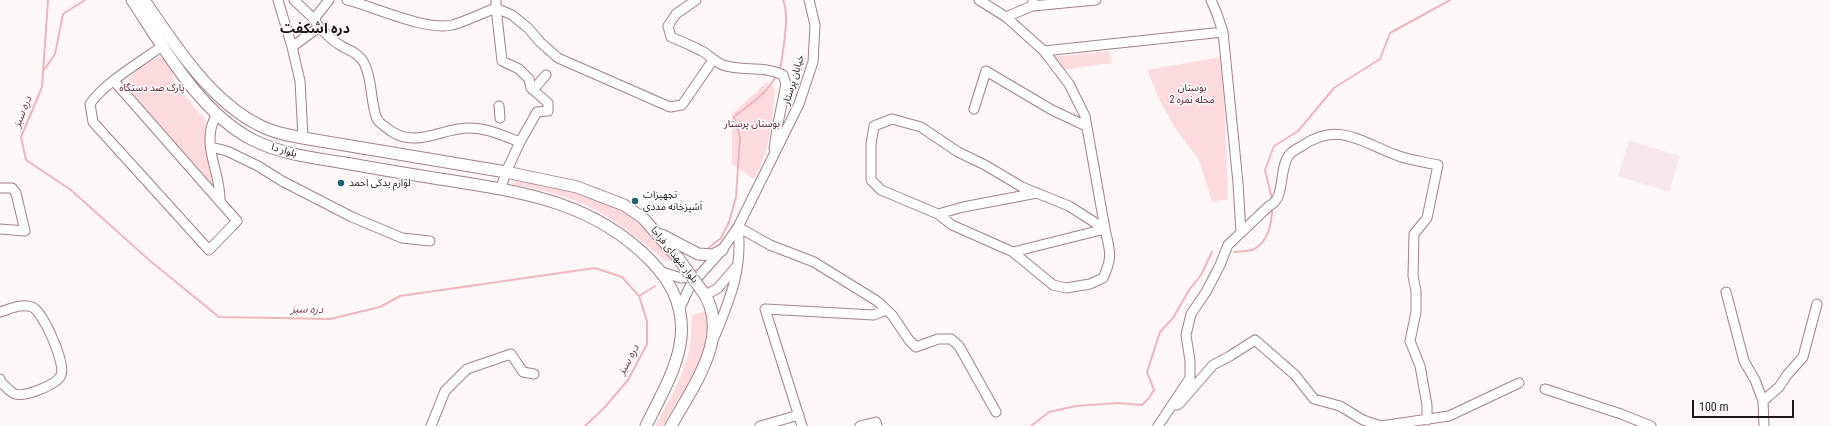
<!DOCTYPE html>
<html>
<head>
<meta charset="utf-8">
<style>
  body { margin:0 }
  #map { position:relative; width:1830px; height:426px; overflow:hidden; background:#fef7f8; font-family:"Roboto Condensed",sans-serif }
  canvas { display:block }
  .scale { position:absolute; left:1692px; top:400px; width:102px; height:18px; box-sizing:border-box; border:2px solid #201516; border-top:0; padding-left:5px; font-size:12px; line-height:14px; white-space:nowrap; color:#201516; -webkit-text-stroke:3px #fff; paint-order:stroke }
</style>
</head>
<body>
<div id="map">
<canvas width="1830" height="426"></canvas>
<div class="scale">100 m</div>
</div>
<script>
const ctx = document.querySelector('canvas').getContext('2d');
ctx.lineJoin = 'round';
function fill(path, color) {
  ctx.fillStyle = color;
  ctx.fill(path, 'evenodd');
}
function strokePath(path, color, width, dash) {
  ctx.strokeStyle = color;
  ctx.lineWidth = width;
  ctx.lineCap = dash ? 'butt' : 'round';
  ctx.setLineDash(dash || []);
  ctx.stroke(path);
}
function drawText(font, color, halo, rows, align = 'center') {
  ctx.font = font + ' "Roboto Condensed","Noto Sans Arabic",sans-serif';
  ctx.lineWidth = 3;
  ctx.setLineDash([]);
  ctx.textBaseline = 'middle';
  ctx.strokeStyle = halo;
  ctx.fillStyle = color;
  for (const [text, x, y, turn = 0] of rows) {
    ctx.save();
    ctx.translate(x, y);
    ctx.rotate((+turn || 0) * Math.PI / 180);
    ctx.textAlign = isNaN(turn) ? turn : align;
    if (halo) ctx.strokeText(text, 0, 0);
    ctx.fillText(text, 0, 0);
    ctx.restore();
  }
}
fill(new Path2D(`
  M 1629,140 L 1680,156 L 1669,192 L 1618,176 Z`), '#f9e8e9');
fill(new Path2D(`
  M 1109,51 L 1112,63 L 1062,70 L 1053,57 Z
  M 160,57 C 170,64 174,70 174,83 L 206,121 L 206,144 L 217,187 L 213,191 L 125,90 C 125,77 148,59 160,57 Z
  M 1220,57 L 1224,94 L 1228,199 L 1212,202 L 1199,160 L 1175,128 L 1161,103 L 1147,70 Z
  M 767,82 L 775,89 C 772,121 770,151 754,179 L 732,164 L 732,114 Z
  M 514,181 C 563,187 614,198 650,233 C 659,241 666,249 670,260 L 667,262 C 640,239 609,214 576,201 C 555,193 534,188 513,185 Z
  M 706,311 C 707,322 708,333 705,344 C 699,370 676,402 663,426 L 655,426 C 665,407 677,388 684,368 C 691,351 691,332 692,315 Z`), '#fddadd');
strokePath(new Path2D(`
  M 48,0 L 42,87 L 21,137 L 26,160 L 71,190 L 149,260 L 219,317 L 330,319 L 380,307 L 400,296 L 595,268 L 622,277 L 639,296 L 647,321 L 647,344 L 628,380 L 604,408 L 585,426
  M 44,70 L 55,54 L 63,14 L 85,0
  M 779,70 L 781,65 C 783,48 790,15 783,0
  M 1272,199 L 1265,170 L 1274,146 L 1298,131 L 1334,88 L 1380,59 L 1390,33 L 1450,0
  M 706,250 L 721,238 L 729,222 L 736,197 L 740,137 L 734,117 C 748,105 769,93 776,75
  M 1234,252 C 1240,251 1251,252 1256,248 C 1269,239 1272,222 1272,208
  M 639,296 L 655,286
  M 1031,426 L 1049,412 L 1076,406 L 1118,403 L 1142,405 L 1149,398 L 1154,390 L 1147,372 L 1160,332 L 1173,318 L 1189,290 L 1201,275 L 1212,252`), '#edb5bb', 2);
const minor = new Path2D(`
  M 278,0 L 292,47
  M 294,0 L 314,19 L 319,27
  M 347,0 C 375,7 425,31 452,25 C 467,21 482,13 496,8 L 496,0
  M 696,0 L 676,14 L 668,26 L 671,37 C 681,41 692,46 702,51 C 709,55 715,62 723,65 C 743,72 763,65 783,75 L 786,84 L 777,128 L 774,149
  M 979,0 L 1006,17 L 1044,51 L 1069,84 L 1085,116 L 1105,229
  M 1211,0 L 1217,14 L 1223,32 L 1238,183 L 1241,233
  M 1032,6 L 1096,0
  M 496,8 L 512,15 L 528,28 L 540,42 L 558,58 L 670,107 L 682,105 L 713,60
  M 496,8 L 502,61 L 519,69 L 529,79 L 531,88 L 548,103 L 548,111 L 537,112 L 520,142
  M 1006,17 L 1032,6 L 1033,1
  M 314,19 L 329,0
  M 1044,51 L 1223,32
  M 114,81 L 237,221 L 209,250 L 93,122 L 90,104 C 105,82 141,62 162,46
  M 533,90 L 546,75
  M 499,106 L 500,118
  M 974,109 L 986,71 L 1052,110 L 1086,126
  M 216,114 C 215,118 212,124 211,129 C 206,153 221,177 220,201
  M 303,138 L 300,81 L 292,47 L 319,27 C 326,33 332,41 340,45 C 348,50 359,53 364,63 C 373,80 370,102 377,119 C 379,123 387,128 391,131 C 415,148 441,129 467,128 C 486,127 503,136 520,142 L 506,172 L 501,188
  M 211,147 L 227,151 L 258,166 L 282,181 L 352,217 L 402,238 L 430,241
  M 0,188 L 12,188 L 16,193 L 25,231 L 0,229
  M 1037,193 L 963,207 L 938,214 L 881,190 L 871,180 L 871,144 L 874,126 L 892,119 L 921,127 L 958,152 L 985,165 L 1022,187 L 1069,206 L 1105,229
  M 938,214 L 952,225 L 1013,252 L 1053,285 L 1066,288 L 1090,284 L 1103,278 C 1113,257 1110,251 1105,229 L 1013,252
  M 738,227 L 770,245 L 814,262 L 877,301 L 892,315 L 909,340 L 916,347 L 938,339 L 951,339 L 959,346 L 996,412
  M 662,272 L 681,278 L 696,276
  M 1726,292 L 1744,361 L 1755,380 L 1763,401 L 1764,426
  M 706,295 L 718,288 L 736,267
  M 680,308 L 690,286 L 722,250 L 738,227 L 799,104 L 813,62 L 815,25 L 809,0
  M 0,312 C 10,309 22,303 32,307 C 43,311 66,364 61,375 C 57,385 25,397 15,394 C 12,393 8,389 5,386 C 2,384 1,383 0,379
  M 714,338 C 730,299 743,269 738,227
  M 1545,389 L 1621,414 L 1651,426
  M 1763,401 L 1779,387 L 1787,375 L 1803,357 L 1817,304
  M 1177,405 L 1180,403 L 1213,365 L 1230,356 L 1255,340 L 1295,375 L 1314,399 L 1340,406 L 1363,420 L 1381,426 L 1449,416 L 1519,383
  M 431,426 L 445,391 L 467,369 L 511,354 L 523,372 L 534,374
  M 760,426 L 799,415
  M 802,426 L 765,309 L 874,315 L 886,310
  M 860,426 L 876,422 L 877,426
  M 1158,426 L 1190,378 L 1190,361 L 1186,335 L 1191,314 L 1206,292 L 1220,265 L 1228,245 L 1269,206 C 1286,199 1278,170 1289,155 C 1292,151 1298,148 1302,146 C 1338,121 1361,142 1396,155 C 1409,160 1424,162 1438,165 L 1427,218 L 1414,234 L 1413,276 L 1416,291 L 1416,312 L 1410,341 L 1420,366 L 1427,405 L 1427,420`);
const major = new Path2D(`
  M 132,0 C 164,48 200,113 253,140 C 281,154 314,158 345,163 C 379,169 413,175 447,180 C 523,192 593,202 650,260 C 673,283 686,312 680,345 C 675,373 658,401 646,426
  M 144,0 C 174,44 209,99 257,124 C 271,132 287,135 303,138 L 506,172 L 577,187 L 624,205 L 643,218 L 678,258
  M 662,235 L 698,254 L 713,255 L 722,250
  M 671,426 C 693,386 735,332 700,288`);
strokePath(minor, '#a08285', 11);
strokePath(major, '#a08285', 13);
strokePath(minor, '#fff', 9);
strokePath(major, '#fff', 11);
const majorBridge = new Path2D(`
  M 678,258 L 700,288`);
strokePath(majorBridge, '#a08285', 13, []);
strokePath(majorBridge, '#fff', 11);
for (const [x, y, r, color] of [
  [341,183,4,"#1d6273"],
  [635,201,4,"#1d6273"]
]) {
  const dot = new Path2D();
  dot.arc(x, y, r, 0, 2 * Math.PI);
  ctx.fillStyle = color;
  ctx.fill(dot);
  strokePath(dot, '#fff', 1.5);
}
drawText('10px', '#201516', '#fff', [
  ["خیابان پرستار",794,80,-73],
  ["بلوار دا",284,151,16],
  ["بلوار شهدای فراجا",674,255,51]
]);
drawText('10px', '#541222', '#fff', [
  ["پارک صد دستگاه",152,88],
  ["بوستان",1192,88],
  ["محله نمره 2",1192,100],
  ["بوستان پرستار",752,124]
]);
drawText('10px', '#201516', '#fff', [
  ["لوازم یدکی احمد",349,183],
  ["تجهیزات",643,195],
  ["آشپزخانه مددی",643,207]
], 'left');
drawText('italic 11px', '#74303c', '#fff', [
  ["دره سبز",23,112,-68],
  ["دره سبز",307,310,1],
  ["دره سبز",629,360,-61]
]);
drawText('bold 14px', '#201516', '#fff', [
  ["دره اشکفت",315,29]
]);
</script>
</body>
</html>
